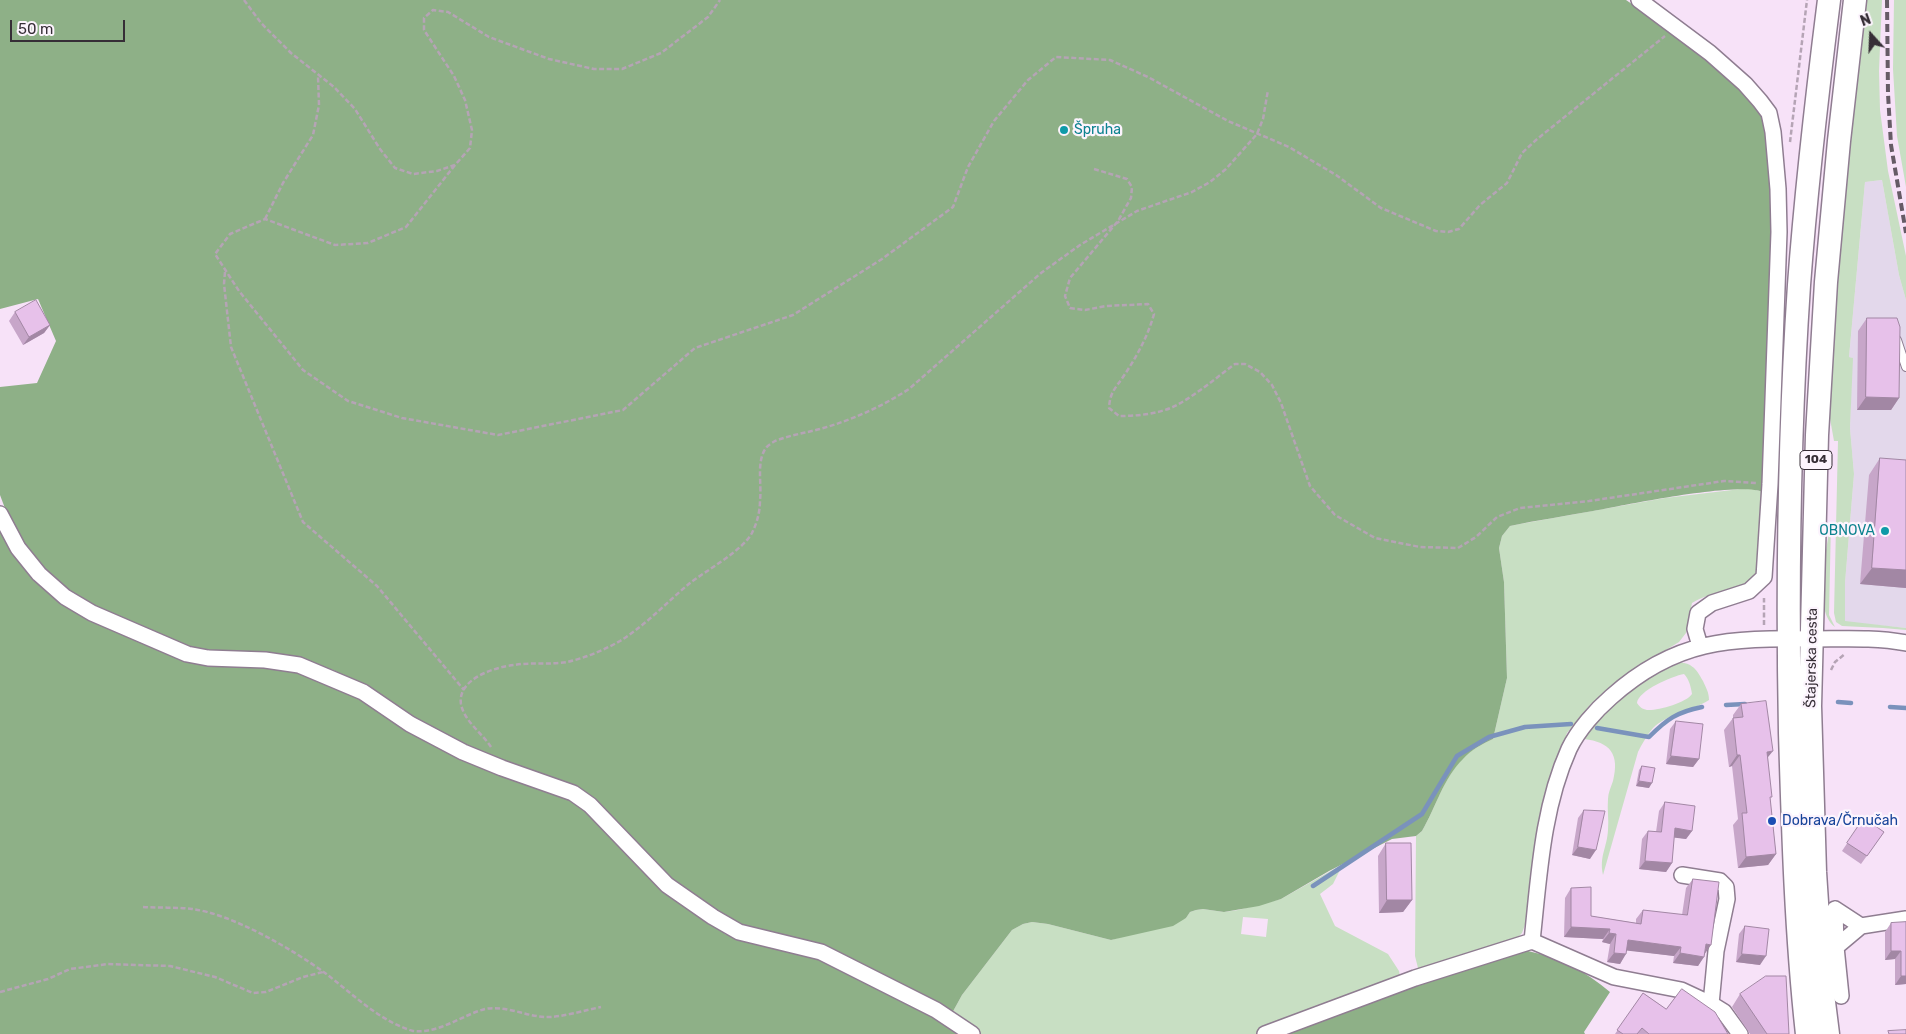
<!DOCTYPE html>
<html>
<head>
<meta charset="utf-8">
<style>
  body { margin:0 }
  #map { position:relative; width:1906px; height:1034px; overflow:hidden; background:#f7e2f8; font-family:Rubik,sans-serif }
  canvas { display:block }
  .north { position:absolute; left:1846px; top:10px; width:50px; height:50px; -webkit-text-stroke:4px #fcf4fd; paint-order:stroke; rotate:340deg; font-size:14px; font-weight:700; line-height:20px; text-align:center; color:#362e36 }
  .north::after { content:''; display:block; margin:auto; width:18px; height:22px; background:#362e36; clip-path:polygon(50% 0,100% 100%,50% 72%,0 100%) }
  .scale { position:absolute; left:10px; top:20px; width:115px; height:22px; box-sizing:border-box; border:2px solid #362e36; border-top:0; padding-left:6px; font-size:15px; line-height:18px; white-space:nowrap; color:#362e36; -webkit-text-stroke:4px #fcf4fd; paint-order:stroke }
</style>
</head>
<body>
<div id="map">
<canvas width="1906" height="1034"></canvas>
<div class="north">N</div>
<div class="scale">50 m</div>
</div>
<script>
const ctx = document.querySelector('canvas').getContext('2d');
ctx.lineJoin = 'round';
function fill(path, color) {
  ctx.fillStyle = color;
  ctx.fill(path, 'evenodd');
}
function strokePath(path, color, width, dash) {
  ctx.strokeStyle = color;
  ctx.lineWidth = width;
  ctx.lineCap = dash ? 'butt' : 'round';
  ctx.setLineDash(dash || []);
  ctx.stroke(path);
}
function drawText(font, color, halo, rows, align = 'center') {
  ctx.font = font + ' Rubik,sans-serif';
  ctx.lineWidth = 4.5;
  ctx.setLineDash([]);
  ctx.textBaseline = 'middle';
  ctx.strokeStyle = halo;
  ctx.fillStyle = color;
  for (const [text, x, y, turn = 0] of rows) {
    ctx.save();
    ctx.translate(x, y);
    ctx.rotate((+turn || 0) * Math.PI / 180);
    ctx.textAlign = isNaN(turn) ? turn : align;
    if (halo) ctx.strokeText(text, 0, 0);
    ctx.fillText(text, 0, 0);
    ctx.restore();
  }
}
fill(new Path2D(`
  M 1882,180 L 1899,275 L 1906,300 L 1906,628 L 1845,622 L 1845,583 L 1854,474 L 1850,428 L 1852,358 L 1849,357 L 1865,182 Z`), '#e3d8eb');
fill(new Path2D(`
  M 1865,0 L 1882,0 L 1879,71 L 1880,110 L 1888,171 L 1906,256 L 1906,300 L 1899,275 L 1882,180 L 1865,182 L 1849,357 L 1853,358 L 1850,428 L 1854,474 L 1845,583 L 1845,621 L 1906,628 L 1906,630 L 1883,628 L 1842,626 L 1836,622 L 1834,613 L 1838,441 L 1834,441 L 1829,413 L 1836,275 Z
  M 1894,0 L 1906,0 L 1906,187 L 1897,136 L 1893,69 Z
  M 1749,488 L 1763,492 L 1759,563 C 1758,566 1758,571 1756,574 C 1745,591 1710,591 1692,603 L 1686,633 L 1679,642 L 1622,677 L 1590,705 L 1567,733 L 1544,801 L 1526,922 L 1522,933 L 1517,938 L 1419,972 L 1415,956 L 1416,836 L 1422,831 C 1436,807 1443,779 1463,758 C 1471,750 1482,744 1493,739 L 1507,678 L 1504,582 L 1499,548 L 1502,536 L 1510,526 L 1520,524 L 1665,498 Z
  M 1831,522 L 1829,615 L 1835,627 C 1812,610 1827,546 1831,522 Z
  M 1675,662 C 1691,662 1696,668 1703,681 C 1706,688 1709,692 1709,700 C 1692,711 1667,714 1653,728 C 1647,735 1642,744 1638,752 L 1603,875 C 1599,856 1607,848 1608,830 C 1609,820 1607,809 1608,799 C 1608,793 1611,787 1613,781 C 1620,754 1610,742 1584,739 L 1604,713 L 1639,682 ZM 1684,674 C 1689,679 1691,687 1692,694 C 1686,703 1657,711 1647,710 C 1642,709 1640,707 1637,703 C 1638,691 1672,676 1684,674 Z
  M 1343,864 L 1333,884 L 1320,894 L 1335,926 L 1388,954 L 1399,971 L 1401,981 L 1257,1034 L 979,1034 L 951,1015 L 962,995 L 1012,930 L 1023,924 L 1032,922 L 1048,924 L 1111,940 L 1186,918 L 1190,912 L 1196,910 L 1203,909 L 1224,912 L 1238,910 L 1281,899 ZM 1243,917 L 1268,919 L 1266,937 L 1241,934 Z`), '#c8dfc3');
fill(new Path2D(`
  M 0,0 L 1626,0 L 1676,34 L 1720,70 L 1747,96 L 1764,117 L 1768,139 L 1773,206 L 1763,492 C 1739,481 1625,505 1593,511 C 1566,516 1538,520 1510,526 L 1502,536 L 1499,548 L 1504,582 L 1507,678 L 1493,739 C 1482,744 1471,750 1463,759 C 1443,779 1436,807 1422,831 L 1416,836 L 1392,839 L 1329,871 L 1281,899 L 1259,906 L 1224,912 L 1203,909 L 1196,910 L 1190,912 L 1186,918 L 1173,926 L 1111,940 L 1048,924 L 1032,922 L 1023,924 L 1012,930 L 962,995 L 951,1015 L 884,978 L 747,930 L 668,879 L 594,802 L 491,760 L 395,710 L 359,683 L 333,670 L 303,660 L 205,653 L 189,648 L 113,616 L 75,597 L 46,573 L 25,545 L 6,511 L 0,495 L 0,387 L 37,383 L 56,341 L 38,299 L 0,309 Z
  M 0,526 L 74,611 L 250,666 L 290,670 L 327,680 L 370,705 L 581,803 L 725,934 L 827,961 L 884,986 L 963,1034 L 0,1034 Z
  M 1528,951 C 1561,958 1585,971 1610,992 L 1584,1032 L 1585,1034 L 1278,1034 L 1446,973 L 1505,953 Z`), '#8eb087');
strokePath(new Path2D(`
  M 1838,702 L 1851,703
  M 1726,705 L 1745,704
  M 1890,707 L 1906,708
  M 1597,728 L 1649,737 C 1667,719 1677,712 1702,707
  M 1313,886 L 1422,814 L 1457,756 L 1489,737 L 1525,727 L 1571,724`), '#7a92bc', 4.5);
const lane = new Path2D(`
  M 1897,340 L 1906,367`);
const street = new Path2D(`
  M 1639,0 L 1710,53 L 1745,84 L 1760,101 L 1769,113 L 1773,132 L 1778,189 L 1779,232 L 1770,484 L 1764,577 L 1749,591 L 1712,603 L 1698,613 L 1695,629 L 1700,646
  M 0,514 L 18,548 L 39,574 L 65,597 L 92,613 L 187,654 L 208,658 L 265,660 L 299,665 L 363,692 L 410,724 L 463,752 L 502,768 L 573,793 L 590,805 L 667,885 L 713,917 L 739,932 L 821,952 L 936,1010 L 972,1034
  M 1682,875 L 1720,881 L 1726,887 L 1727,899 L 1716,951 L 1711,1004
  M 1835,909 L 1861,926 L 1906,919
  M 1835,909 L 1836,947
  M 1841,996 L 1836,947 L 1861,926
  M 1265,1034 L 1415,978 L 1532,941
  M 1740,1034 L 1724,1012 L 1711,1004 L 1681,990 L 1614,977 L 1532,941 C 1539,877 1542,809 1569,749 C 1578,730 1596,710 1611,697 C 1676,639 1729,638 1812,639 C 1843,639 1875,637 1906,643`);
const primary = new Path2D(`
  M 1807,1034 C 1796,934 1793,833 1790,733 C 1787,584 1789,433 1799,285 C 1806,190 1817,95 1829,0
  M 1828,1034 L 1823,994 L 1815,872 L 1810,706 L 1817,435 L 1826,282 L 1839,141 L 1855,0`);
strokePath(lane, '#8f7d91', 10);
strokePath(street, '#8f7d91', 18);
strokePath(primary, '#8f7d91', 25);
strokePath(new Path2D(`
  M 244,0 L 261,23 L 291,53 L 334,87 L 355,109 L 380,149 L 395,168 L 413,174 L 437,171 L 455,165 L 470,148 L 472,130 L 465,100 L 454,76 L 424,30 L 424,18 L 433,10 L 448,12 L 489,37 L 549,59 L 594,69 L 622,69 L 661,53 L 708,17 L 720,0
  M 1790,142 L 1807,0
  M 455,165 L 406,227 L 368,243 L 335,245 L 265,219 L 230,234 L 215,254 L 239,291 L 303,370 L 348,401 L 402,418 L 498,435 L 623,410 L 695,348 L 793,315 L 882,259 L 953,207 L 968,167 L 994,121 L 1028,80 L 1056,57 L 1110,60 L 1148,77 L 1228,121 L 1289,147 L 1336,175 L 1381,208 L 1436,231 L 1448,232 L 1459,229 L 1480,205 L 1507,183 L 1522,153 L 1536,140 L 1665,36
  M 1094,169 L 1127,179 L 1132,187 L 1131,198 L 1118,221 L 1070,278 L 1065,296 L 1070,308 L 1085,310 L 1106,306 L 1148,304 L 1154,314 C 1148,336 1136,358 1123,377 C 1115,389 1110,392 1109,408 L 1119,416 C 1137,416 1160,414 1177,405 C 1197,394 1216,378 1235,364 L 1245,364 L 1260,372 L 1272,385 L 1281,403 L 1310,486 L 1335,515 L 1375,538 L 1420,547 L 1458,548 L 1476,537 L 1497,517 L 1520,508 L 1589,501 L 1724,481 L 1756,483
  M 265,219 L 283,183 L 313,135 L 319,105 L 318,76
  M 225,272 L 224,284 L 231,347 L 303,522 L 377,586 L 464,690
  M 1764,625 L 1764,598
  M 1831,670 L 1835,662 L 1845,654
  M 491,747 C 482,733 464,721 461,704 C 457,679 495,667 514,665 C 531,662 549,665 567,662 C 585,658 604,650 620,641 C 646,625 667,602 690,583 C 707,570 742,551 752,533 C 757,523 760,512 760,500 C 762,485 756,461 766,448 C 768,445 772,443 775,441 C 790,435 805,433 820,429 C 852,420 881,407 909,389 L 1041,273 L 1080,245 L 1137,211 L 1192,192 L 1210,182 L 1226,169 L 1257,134 L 1263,119 L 1268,90
  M 143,907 C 159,908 176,907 192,909 C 232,914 292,949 325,973 C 353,994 379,1021 413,1031 C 439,1034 462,1015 485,1009 C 505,1005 525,1016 545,1017 C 559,1018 586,1010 601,1007
  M 0,992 L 48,979 L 70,969 L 108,964 L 170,966 L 215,977 L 253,993 L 266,992 L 303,977 L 323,972`), '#b5a4b5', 2.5, [5, 2.5]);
strokePath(lane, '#fff', 8);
strokePath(street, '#fff', 15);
strokePath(primary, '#fff', 22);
strokePath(new Path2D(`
  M 1887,0 L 1888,94 L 1891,145 L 1906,233`), '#665b66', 4, [8, 4]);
fill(new Path2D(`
  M 15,312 L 50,325 L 44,333 L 23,345 L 9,321 Z
  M 1867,318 L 1899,398 L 1891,410 L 1857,410 L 1858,331 Z
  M 1880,458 L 1906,588 L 1860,584 L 1869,475 Z
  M 1741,704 L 1768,758 L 1770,799 L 1776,854 L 1768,865 L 1738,868 L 1733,825 L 1738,819 L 1732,766 L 1729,767 L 1724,730 L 1733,718 L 1733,715 Z
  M 1676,721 L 1699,759 L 1693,767 L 1666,764 L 1670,729 Z
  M 1642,766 L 1649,788 L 1636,786 L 1639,770 Z
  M 1665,802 L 1692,831 L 1686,839 L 1674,837 L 1672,863 L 1666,872 L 1639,869 L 1642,839 L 1648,831 L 1656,832 L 1659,811 Z
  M 1584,810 L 1590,859 L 1572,855 L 1578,818 Z
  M 1864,818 L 1884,832 L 1861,864 L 1842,851 Z
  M 1386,843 L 1412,900 L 1403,912 L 1379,913 L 1378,856 Z
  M 1693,879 L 1705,954 L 1698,966 L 1673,963 L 1674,956 L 1627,950 L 1620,964 L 1607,962 L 1610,944 L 1602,942 L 1603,939 L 1564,937 L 1565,898 L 1571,888 L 1591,916 L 1636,923 L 1636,919 L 1643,910 L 1682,915 L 1686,888 Z
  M 1906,922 L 1906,984 L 1895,985 L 1895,959 L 1885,960 L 1885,932 L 1891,923 Z
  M 1745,926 L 1760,965 L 1736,962 L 1739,934 Z
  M 1643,993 L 1666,1009 L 1728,1034 L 1615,1034 Z
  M 1740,994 L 1789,1034 L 1750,1034 L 1732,1007 Z`), '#c7a6c9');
fill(new Path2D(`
  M 50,325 L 44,333 L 23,345 L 29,337 Z
  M 1866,397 L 1899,398 L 1891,410 L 1857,410 Z
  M 1872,568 L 1906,570 L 1906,588 L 1860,584 Z
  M 1773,751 L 1764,762 L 1767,752 Z
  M 1737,755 L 1740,755 L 1732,766 L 1729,767 Z
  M 1671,756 L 1699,759 L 1693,767 L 1666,764 Z
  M 1639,781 L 1652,783 L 1649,788 L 1636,786 Z
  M 1675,828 L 1692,831 L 1686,839 L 1669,837 Z
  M 1578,847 L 1596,850 L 1590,859 L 1572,855 Z
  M 1776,854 L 1768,865 L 1738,868 L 1746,857 Z
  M 1645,861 L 1672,863 L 1666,872 L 1639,869 Z
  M 1387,900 L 1412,900 L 1403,912 L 1379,913 Z
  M 1571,927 L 1610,929 L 1603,939 L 1564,937 Z
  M 1609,933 L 1616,934 L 1610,944 L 1602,942 Z
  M 1628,940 L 1681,947 L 1674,956 L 1622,950 Z
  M 1706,944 L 1711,945 L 1704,955 Z
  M 1891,951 L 1901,951 L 1895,959 L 1885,960 Z
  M 1614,953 L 1626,954 L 1620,964 L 1607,962 Z
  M 1680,953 L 1704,957 L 1698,966 L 1673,963 Z
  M 1742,954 L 1766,956 L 1760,965 L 1736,962 Z
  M 1901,976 L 1906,976 L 1906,984 L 1895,985 Z`), '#a287a4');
const building = new Path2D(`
  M 36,300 L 50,325 L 29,337 L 15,312 Z
  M 1867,318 L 1897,318 L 1900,327 L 1899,398 L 1866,397 Z
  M 1880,458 L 1906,460 L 1906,570 L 1872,568 Z
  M 1766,701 L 1773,751 L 1767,752 L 1772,797 L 1770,797 L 1776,854 L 1746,857 L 1742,813 L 1747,813 L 1740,755 L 1737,755 L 1733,718 L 1743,717 L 1741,704 Z
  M 1676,721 L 1703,724 L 1699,759 L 1671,756 Z
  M 1642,766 L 1655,768 L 1652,783 L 1639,781 Z
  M 1665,802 L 1695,806 L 1692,831 L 1675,828 L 1672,863 L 1645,861 L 1648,831 L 1661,832 Z
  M 1584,810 L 1605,811 L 1596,850 L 1578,847 Z
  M 1864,818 L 1884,832 L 1867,856 L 1847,843 Z
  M 1386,843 L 1411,843 L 1412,900 L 1387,900 Z
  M 1693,879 L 1719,882 L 1711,945 L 1706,944 L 1704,957 L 1680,953 L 1681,947 L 1628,940 L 1626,954 L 1614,953 L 1616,934 L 1609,933 L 1610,929 L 1571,927 L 1571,888 L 1591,887 L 1591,916 L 1641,924 L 1643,910 L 1687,915 Z
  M 1906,922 L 1906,976 L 1901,976 L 1901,951 L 1891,951 L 1891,923 Z
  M 1745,926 L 1769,929 L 1766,956 L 1742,954 Z
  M 1766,976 L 1786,976 L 1789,1034 L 1767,1034 L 1740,994 Z
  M 1682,989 L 1715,1012 L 1728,1034 L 1649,1034 L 1642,1028 L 1637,1034 L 1623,1034 L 1617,1030 L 1643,993 L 1666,1009 Z
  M 1906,1030 L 1906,1034 L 1889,1034 L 1888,1031 Z`);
fill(building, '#e7c1ea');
strokePath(building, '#a287a4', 1);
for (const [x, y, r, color] of [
  [1064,130,5,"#0f9aa8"],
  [1885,531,5,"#0f9aa8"],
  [1772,821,5,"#1a4fb4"]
]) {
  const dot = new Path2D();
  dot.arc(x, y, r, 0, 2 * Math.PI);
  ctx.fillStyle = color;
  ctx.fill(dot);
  strokePath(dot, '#fcf4fd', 2);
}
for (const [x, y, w] of [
  [1816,460,32]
]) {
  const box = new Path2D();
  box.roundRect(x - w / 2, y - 9.5, w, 19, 4);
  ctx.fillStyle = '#fcf4fd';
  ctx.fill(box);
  strokePath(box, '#362e36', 1);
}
drawText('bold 12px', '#362e36', null, [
  ["104",1816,460]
]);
drawText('14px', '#0d838f', '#fcf4fd', [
  ["Špruha",1074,130],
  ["OBNOVA",1875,531,"right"]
], 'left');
drawText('14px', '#362e36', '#fcf4fd', [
  ["Štajerska cesta",1812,658,-89]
]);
drawText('14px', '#164399', '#fcf4fd', [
  ["Dobrava/Črnučah",1782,821]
], 'left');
</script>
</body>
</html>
